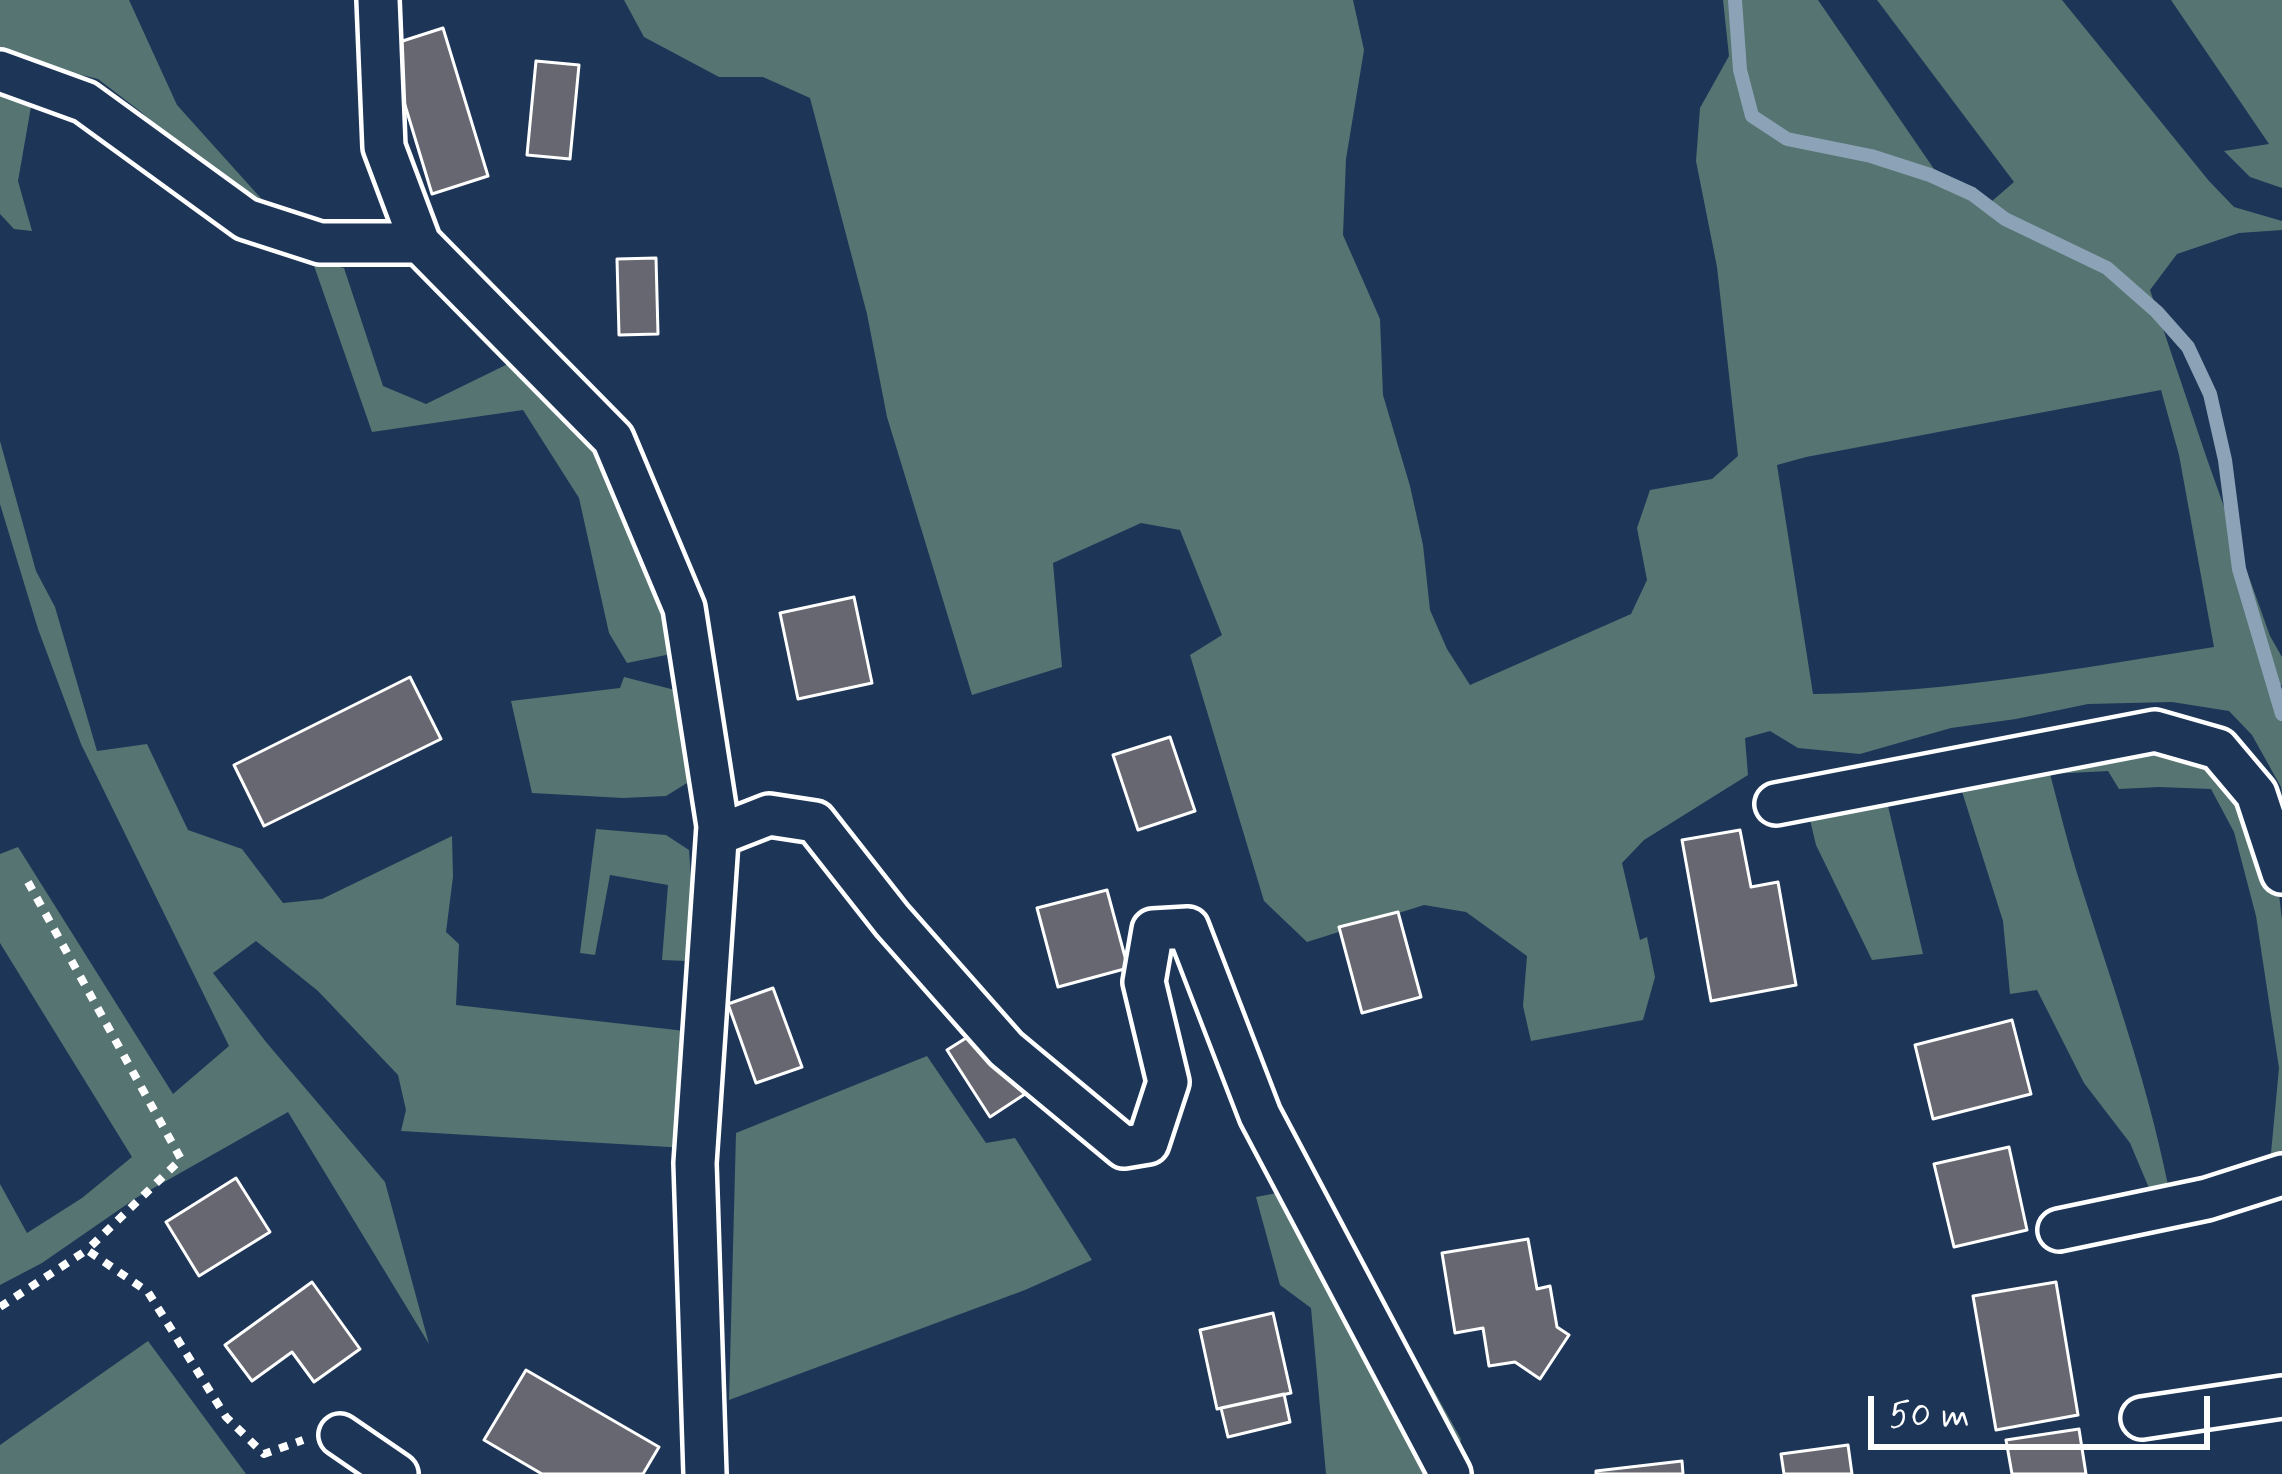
<!DOCTYPE html>
<html>
<head>
<meta charset="utf-8">
<style>
  body { margin:0 }
  #map { position:relative; width:2282px; height:1474px; overflow:hidden; background:#1d3557; font-family:Mynerve,sans-serif }
  canvas { display:block }
  .scale { position:absolute; left:1868px; top:1396px; width:342px; height:54px; box-sizing:border-box; border:6px solid #fff; border-top:0; padding-left:15px; font-size:36px; line-height:42px; white-space:nowrap; color:#fff; -webkit-text-stroke:9px #1d3557; paint-order:stroke }
</style>
</head>
<body>
<div id="map">
<canvas width="2282" height="1474"></canvas>
<div class="scale">50 m</div>
</div>
<script>
const ctx = document.querySelector('canvas').getContext('2d');
ctx.lineJoin = 'round';
function fill(path, color) {
  ctx.fillStyle = color;
  ctx.fill(path, 'evenodd');
}
function strokePath(path, color, width, dash) {
  ctx.strokeStyle = color;
  ctx.lineWidth = width;
  ctx.lineCap = dash ? 'butt' : 'round';
  ctx.setLineDash(dash || []);
  ctx.stroke(path);
}
fill(new Path2D(`
  M 0,0 L 129,0 L 177,105 L 267,205 L 236,185 L 213,178 L 141,112 L 98,79 L 0,55 Z
  M 624,0 L 1353,0 L 1364,50 L 1346,159 L 1343,235 L 1380,319 L 1383,395 L 1410,486 L 1423,545 L 1430,610 L 1447,649 L 1470,685 L 1631,614 L 1647,580 L 1637,528 L 1650,490 L 1712,479 L 1738,456 L 1717,267 L 1696,161 L 1700,108 L 1729,56 L 1723,0 L 1818,0 L 1934,169 L 1991,202 L 2014,182 L 1877,0 L 2062,0 L 2209,181 L 2234,207 L 2282,221 L 2282,230 L 2239,233 L 2177,254 L 2150,290 L 2207,459 L 2270,636 L 2282,657 L 2282,685 L 2276,687 L 2282,705 L 2282,795 L 2281,787 L 2252,735 L 2229,711 L 2172,702 L 2088,704 L 2016,719 L 1951,728 L 1860,754 L 1798,748 L 1770,731 L 1745,738 L 1748,775 L 1644,840 L 1622,863 L 1640,940 L 1647,937 L 1655,977 L 1643,1020 L 1531,1041 L 1523,1006 L 1527,956 L 1466,912 L 1424,905 L 1307,942 L 1264,901 L 1190,655 L 1222,635 L 1180,530 L 1141,523 L 1053,563 L 1062,667 L 972,695 L 887,417 L 867,314 L 810,98 L 763,77 L 719,77 L 644,37 ZM 2161,390 L 2179,455 L 2214,647 C 2081,668 1948,693 1813,694 L 1777,465 L 1806,457 Z
  M 2171,0 L 2282,0 L 2282,188 L 2250,177 L 2224,151 L 2269,144 Z
  M 0,87 L 32,101 L 18,181 L 32,231 L 14,229 L 0,214 Z
  M 312,260 L 344,268 L 383,386 L 426,404 L 518,359 L 579,431 L 625,491 L 676,628 L 671,654 L 627,663 L 609,633 L 579,498 L 523,410 L 372,432 Z
  M 0,441 L 36,571 L 55,607 L 97,751 L 147,744 L 188,830 L 242,849 L 283,903 L 322,899 L 452,836 L 453,877 L 446,932 L 459,944 L 456,1005 L 685,1031 L 686,1148 L 401,1131 L 406,1110 L 398,1075 L 318,991 L 256,941 L 213,973 L 266,1042 L 385,1182 L 429,1344 L 288,1112 L 136,1198 L 42,1263 L 0,1285 L 0,1184 L 27,1233 L 82,1198 L 132,1157 L 0,943 L 0,854 L 18,847 L 173,1094 L 229,1046 L 81,744 L 38,629 L 0,504 Z
  M 624,677 L 675,690 L 687,761 L 687,783 L 666,796 L 623,798 L 532,793 L 511,701 L 620,688 Z
  M 2222,746 L 2276,868 L 2282,920 L 2282,1157 L 2270,1164 L 2279,1068 L 2256,916 L 2234,832 L 2211,789 L 2159,787 L 2119,789 L 2108,771 L 2050,774 C 2059,807 2067,841 2077,873 C 2110,979 2146,1076 2168,1185 L 2149,1188 L 2130,1143 L 2084,1083 L 2037,990 L 2010,994 L 2003,921 L 1958,779 L 1928,781 L 1888,806 L 1923,954 L 1872,960 L 1816,845 L 1806,803 L 1977,755 Z
  M 596,829 L 666,835 L 689,850 L 691,879 L 687,961 L 662,960 L 668,885 L 610,875 L 595,955 L 580,953 Z
  M 927,1056 L 986,1143 L 1015,1138 L 1092,1260 L 1025,1290 L 729,1400 L 736,1133 Z
  M 1298,1189 L 1381,1296 L 1461,1439 L 1453,1474 L 1326,1474 L 1311,1308 L 1280,1285 L 1256,1197 Z
  M 148,1341 L 246,1474 L 0,1474 L 0,1445 Z`), '#567472');
strokePath(new Path2D(`
  M 1735,0 L 1740,70 L 1752,116 L 1787,139 L 1871,156 L 1930,175 L 1972,194 L 2005,219 L 2107,268 L 2157,312 L 2188,347 L 2210,394 L 2225,460 L 2239,569 L 2282,714`), '#8ca3b7', 14);
const building = new Path2D(`
  M 443,28 L 488,176 L 432,194 L 387,46 Z
  M 536,61 L 579,65 L 570,159 L 527,155 Z
  M 656,258 L 658,334 L 619,335 L 617,259 Z
  M 854,597 L 872,683 L 798,699 L 780,613 Z
  M 410,677 L 441,739 L 264,826 L 234,765 Z
  M 1170,737 L 1195,811 L 1138,830 L 1113,755 Z
  M 1740,830 L 1751,887 L 1778,882 L 1796,985 L 1711,1001 L 1682,840 Z
  M 1107,890 L 1128,968 L 1058,987 L 1037,908 Z
  M 1398,912 L 1421,997 L 1362,1013 L 1339,927 Z
  M 773,988 L 802,1067 L 756,1083 L 728,1004 Z
  M 2012,1020 L 2031,1094 L 1933,1119 L 1915,1045 Z
  M 982,1028 L 1025,1094 L 990,1117 L 947,1050 Z
  M 2009,1147 L 2027,1230 L 1954,1247 L 1934,1164 Z
  M 236,1178 L 270,1232 L 199,1276 L 166,1222 Z
  M 1528,1239 L 1537,1289 L 1550,1286 L 1557,1327 L 1569,1335 L 1540,1379 L 1515,1362 L 1489,1366 L 1483,1328 L 1455,1333 L 1442,1253 Z
  M 312,1282 L 360,1349 L 314,1382 L 292,1352 L 252,1381 L 225,1345 Z
  M 2056,1282 L 2078,1415 L 1996,1430 L 1973,1296 Z
  M 1273,1313 L 1291,1393 L 1217,1409 L 1200,1330 Z
  M 526,1370 L 659,1447 L 643,1474 L 542,1474 L 484,1440 Z
  M 1284,1394 L 1290,1422 L 1228,1437 L 1221,1408 Z
  M 2079,1429 L 2086,1474 L 2012,1474 L 2006,1440 Z
  M 1848,1445 L 1852,1474 L 1784,1474 L 1781,1454 Z
  M 1682,1461 L 1683,1474 L 1596,1474 L 1596,1471 Z`);
fill(building, '#666770');
strokePath(building, '#fff', 3);
const street = new Path2D(`
  M 378,0 L 384,147 L 420,243 L 613,439 L 684,608 L 718,826 L 695,1163 L 705,1474
  M 0,71 L 85,102 L 246,219 L 320,243 L 420,243
  M 1776,804 L 2155,731 L 2218,749 L 2256,794 L 2282,873
  M 718,835 L 769,815 L 815,822 L 892,920 L 1006,1049 L 1124,1147 L 1148,1143 L 1168,1082 L 1144,982 L 1153,930 L 1188,928 L 1260,1115 L 1450,1474
  M 2059,1230 L 2207,1199 L 2282,1175
  M 2142,1418 L 2282,1397
  M 340,1435 L 397,1474`);
strokePath(street, '#fff', 48);
strokePath(new Path2D(`
  M 28,882 L 181,1159 L 87,1250 L 148,1292 L 226,1417 L 264,1454 L 303,1440
  M 0,1307 L 87,1250`), '#fff', 8, [9, 9]);
strokePath(street, '#1d3557', 39);
</script>
</body>
</html>
